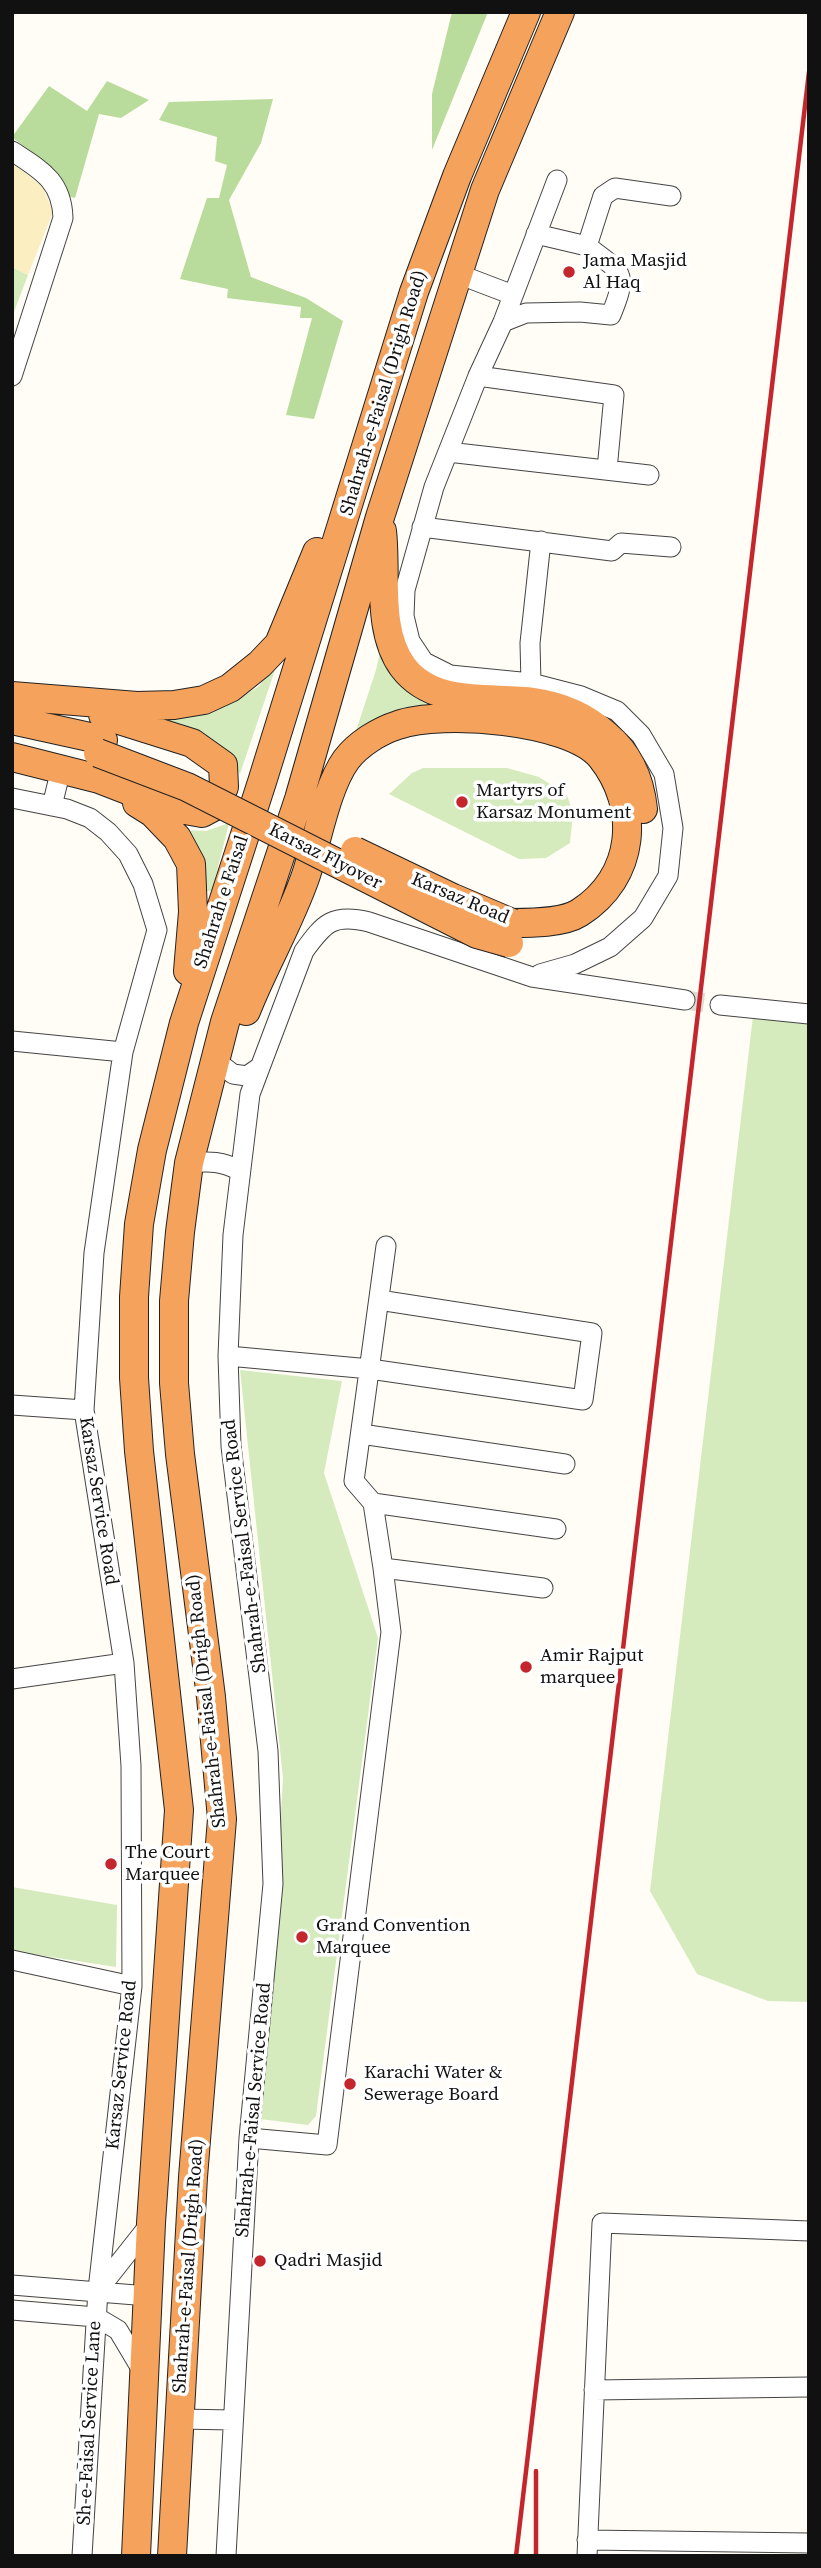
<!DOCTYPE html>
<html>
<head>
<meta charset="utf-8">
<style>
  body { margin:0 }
  #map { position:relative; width:821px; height:2568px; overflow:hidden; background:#fffdf5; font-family:"Source Serif 4",serif }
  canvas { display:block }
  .frame { position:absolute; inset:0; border:14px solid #111; pointer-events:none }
</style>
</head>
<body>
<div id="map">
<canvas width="821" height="2568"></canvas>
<div class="frame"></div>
</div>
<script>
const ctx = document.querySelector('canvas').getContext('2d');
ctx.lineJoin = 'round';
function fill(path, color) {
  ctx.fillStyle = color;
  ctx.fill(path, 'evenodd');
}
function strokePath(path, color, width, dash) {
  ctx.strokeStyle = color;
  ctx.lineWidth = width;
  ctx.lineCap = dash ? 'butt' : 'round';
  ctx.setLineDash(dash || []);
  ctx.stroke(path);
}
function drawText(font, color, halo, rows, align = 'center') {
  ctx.font = font + ' "Source Serif 4",serif';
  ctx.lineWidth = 7;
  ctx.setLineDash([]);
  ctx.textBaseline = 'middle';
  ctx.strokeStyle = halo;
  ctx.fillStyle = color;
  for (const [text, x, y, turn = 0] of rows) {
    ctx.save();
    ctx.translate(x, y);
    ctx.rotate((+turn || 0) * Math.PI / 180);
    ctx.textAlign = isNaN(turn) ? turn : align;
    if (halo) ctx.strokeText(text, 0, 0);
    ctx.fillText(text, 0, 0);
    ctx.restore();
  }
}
fill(new Path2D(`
  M 12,267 L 28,275 L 12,317 Z
  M 381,647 L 412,694 L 438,710 L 352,743 L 376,670 Z
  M 277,664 L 240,774 L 226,753 L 146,720 L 233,702 L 258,687 Z
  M 423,768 L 507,768 L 539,777 L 567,795 L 573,813 L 570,843 L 546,858 L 519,859 L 389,794 L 412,773 Z
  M 229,823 L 212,891 L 206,891 L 184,830 L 206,831 Z
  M 753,1016 L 809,1021 L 809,2002 L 768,2001 L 697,1974 L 650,1891 Z
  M 240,1370 L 342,1381 L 324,1473 L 378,1638 L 316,2116 L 308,2125 L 260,2119 L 273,1954 L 283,1778 Z
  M 12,1887 L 117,1905 L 116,1967 L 12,1951 Z`), '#d5ebbd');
fill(new Path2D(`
  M 452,12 L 488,12 L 432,150 L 432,94 Z
  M 107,81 L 149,100 L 121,118 L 99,114 L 75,198 L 67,196 L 54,170 L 12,137 L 49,86 L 87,111 Z
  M 273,99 L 261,143 L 229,200 L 251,277 L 306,298 L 343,321 L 314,419 L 286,415 L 312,318 L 300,318 L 301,307 L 227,298 L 228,289 L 180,279 L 207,198 L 219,198 L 227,165 L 215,161 L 217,137 L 159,120 L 169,102 Z`), '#b9dc9c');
fill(new Path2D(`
  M 12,162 L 43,187 L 53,212 L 28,275 L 12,267 Z`), '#fbeec1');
strokePath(new Path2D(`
  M 685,1000 L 720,1005`), '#dbdad3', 19, [19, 10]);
const minor = new Path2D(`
  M 12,151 C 41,170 62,181 63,218 L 12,376
  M 536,234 L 587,246 L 603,196 L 615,188 L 671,196
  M 458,274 L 513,295
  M 503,322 L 526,313 L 580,312 L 611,315 C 629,271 622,273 587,246
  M 478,376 L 614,395 L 607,470
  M 448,452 L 649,475
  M 422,527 L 612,551 L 621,543 L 671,547
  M 531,683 L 530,643 L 541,541
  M 12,798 L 67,809 L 90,818 L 108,832 L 128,854 L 143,884 L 157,930 L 123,1052 L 94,1253 L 84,1410 L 124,1663 L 131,1766 L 132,1986 L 98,2290 L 82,2556
  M 52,806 L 61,769
  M 540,974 L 575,964 L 610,947 L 643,918 L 668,876 L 673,828 L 664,774 L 641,735 L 617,711 L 581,696 L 531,683 L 450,675 L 424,662 L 410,641 L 404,616 L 405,590 L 434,487 L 478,376 L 503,322 L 557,180
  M 720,1005 L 809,1014
  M 12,1041 L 123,1052
  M 216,1061 L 233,1074 L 247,1076 L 260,1067
  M 189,1163 C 209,1161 223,1161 240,1171
  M 386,1246 L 354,1481 L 373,1503 L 383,1568 L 543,1588
  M 228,1356 L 370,1369 L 583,1400 L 592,1333 L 379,1300
  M 12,1405 L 84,1410
  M 361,1434 L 565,1464
  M 373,1503 L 556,1529
  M 12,1679 L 124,1663
  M 12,1960 L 132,1986
  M 249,2138 L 327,2145 L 391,1632 L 383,1568
  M 12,2285 L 148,2296
  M 98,2290 L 151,2223
  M 12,2310 L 96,2317 L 118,2330 L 143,2372
  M 594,2390 L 809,2387
  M 179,2419 L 232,2420
  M 587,2540 L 809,2543
  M 226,2556 L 249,2138 L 273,1884 L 268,1751 L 231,1446 L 228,1356 L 233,1235 L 250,1094 L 304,951 C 324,923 333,913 369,922 L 532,977 L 685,1000
  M 587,2556 L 602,2223 L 809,2231`);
const highway = new Path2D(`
  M 382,531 C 387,574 376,630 403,667 C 434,708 491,696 534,702 C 562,706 585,716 606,735 C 629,754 640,780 643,809
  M 12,696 L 137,706 L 174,705 L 204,700 L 230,688 L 260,664 L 279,644 L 317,552
  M 12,720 L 103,740
  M 12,757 L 99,779 L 174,808 L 202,813 L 215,806 L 224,787 L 223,765 L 192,743 L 103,715
  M 137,803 L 153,813 L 177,838 L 191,864 L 193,912 L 188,971
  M 246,1011 C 264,965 290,922 306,875 C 317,842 326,788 346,760 C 358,744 379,731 398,725 C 441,710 570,719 601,757 C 641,807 636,877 579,913 C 563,923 531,923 512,923
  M 136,2556 L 151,2223 L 179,1810 L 139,1451 L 134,1378 L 134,1297 L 139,1224 L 152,1150 L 184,1023 L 262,782 L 414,292 L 457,176 L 526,12
  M 172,2556 L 193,2177 L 222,1819 L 211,1697 L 180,1454 L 174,1383 L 174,1301 L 180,1232 L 189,1163 L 225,1022 L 299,799 L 380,517 L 458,274 L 485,190 L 560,12`);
strokePath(minor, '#444', 21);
strokePath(highway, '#222', 30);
strokePath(minor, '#fff', 19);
strokePath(highway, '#f5a25d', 28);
strokePath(new Path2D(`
  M 516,2556 L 809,72
  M 536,2556 L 536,2471`), '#c4262e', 4.5);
const highwayBridge = new Path2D(`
  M 98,753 L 187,787 L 477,934 L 509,943
  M 355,851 L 453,898 L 512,923`);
strokePath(highwayBridge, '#222', 30, []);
strokePath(highwayBridge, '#f5a25d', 28);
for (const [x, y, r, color] of [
  [569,272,7,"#c4262e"],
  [462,802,7,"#c4262e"],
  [526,1667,7,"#c4262e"],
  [111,1864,7,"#c4262e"],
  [302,1937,7,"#c4262e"],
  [350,2084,7,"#c4262e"],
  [260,2261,7,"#c4262e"]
]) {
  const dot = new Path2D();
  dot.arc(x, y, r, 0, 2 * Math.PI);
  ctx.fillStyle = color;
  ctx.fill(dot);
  strokePath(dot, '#fff', 2.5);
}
drawText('19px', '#111', '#fff', [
  ["Jama Masjid",583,261],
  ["Al Haq",583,283],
  ["Martyrs of",476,791],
  ["Karsaz Monument",476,813],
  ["Amir Rajput",540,1656],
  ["marquee",540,1678],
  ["The Court",125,1853],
  ["Marquee",125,1875],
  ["Grand Convention",316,1926],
  ["Marquee",316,1948],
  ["Karachi Water &",364,2073],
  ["Sewerage Board",364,2095],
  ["Qadri Masjid",274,2261]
], 'left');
drawText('19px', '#111', '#fff', [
  ["Shahrah-e-Faisal (Drigh Road)",384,393,-73],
  ["Karsaz Flyover",325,857,27],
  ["Karsaz Road",460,899,23],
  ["Shahrah e Faisal",222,902,-72],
  ["Karsaz Service Road",98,1501,81],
  ["Shahrah-e-Faisal Service Road",245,1546,-97],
  ["Shahrah-e-Faisal (Drigh Road)",207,1701,-96],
  ["Karsaz Service Road",122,2065,-84],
  ["Shahrah-e-Faisal Service Road",254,2110,-85],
  ["Shahrah-e-Faisal (Drigh Road)",189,2266,-86],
  ["Sh-e-Faisal Service Lane",90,2423,-87]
]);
</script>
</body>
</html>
